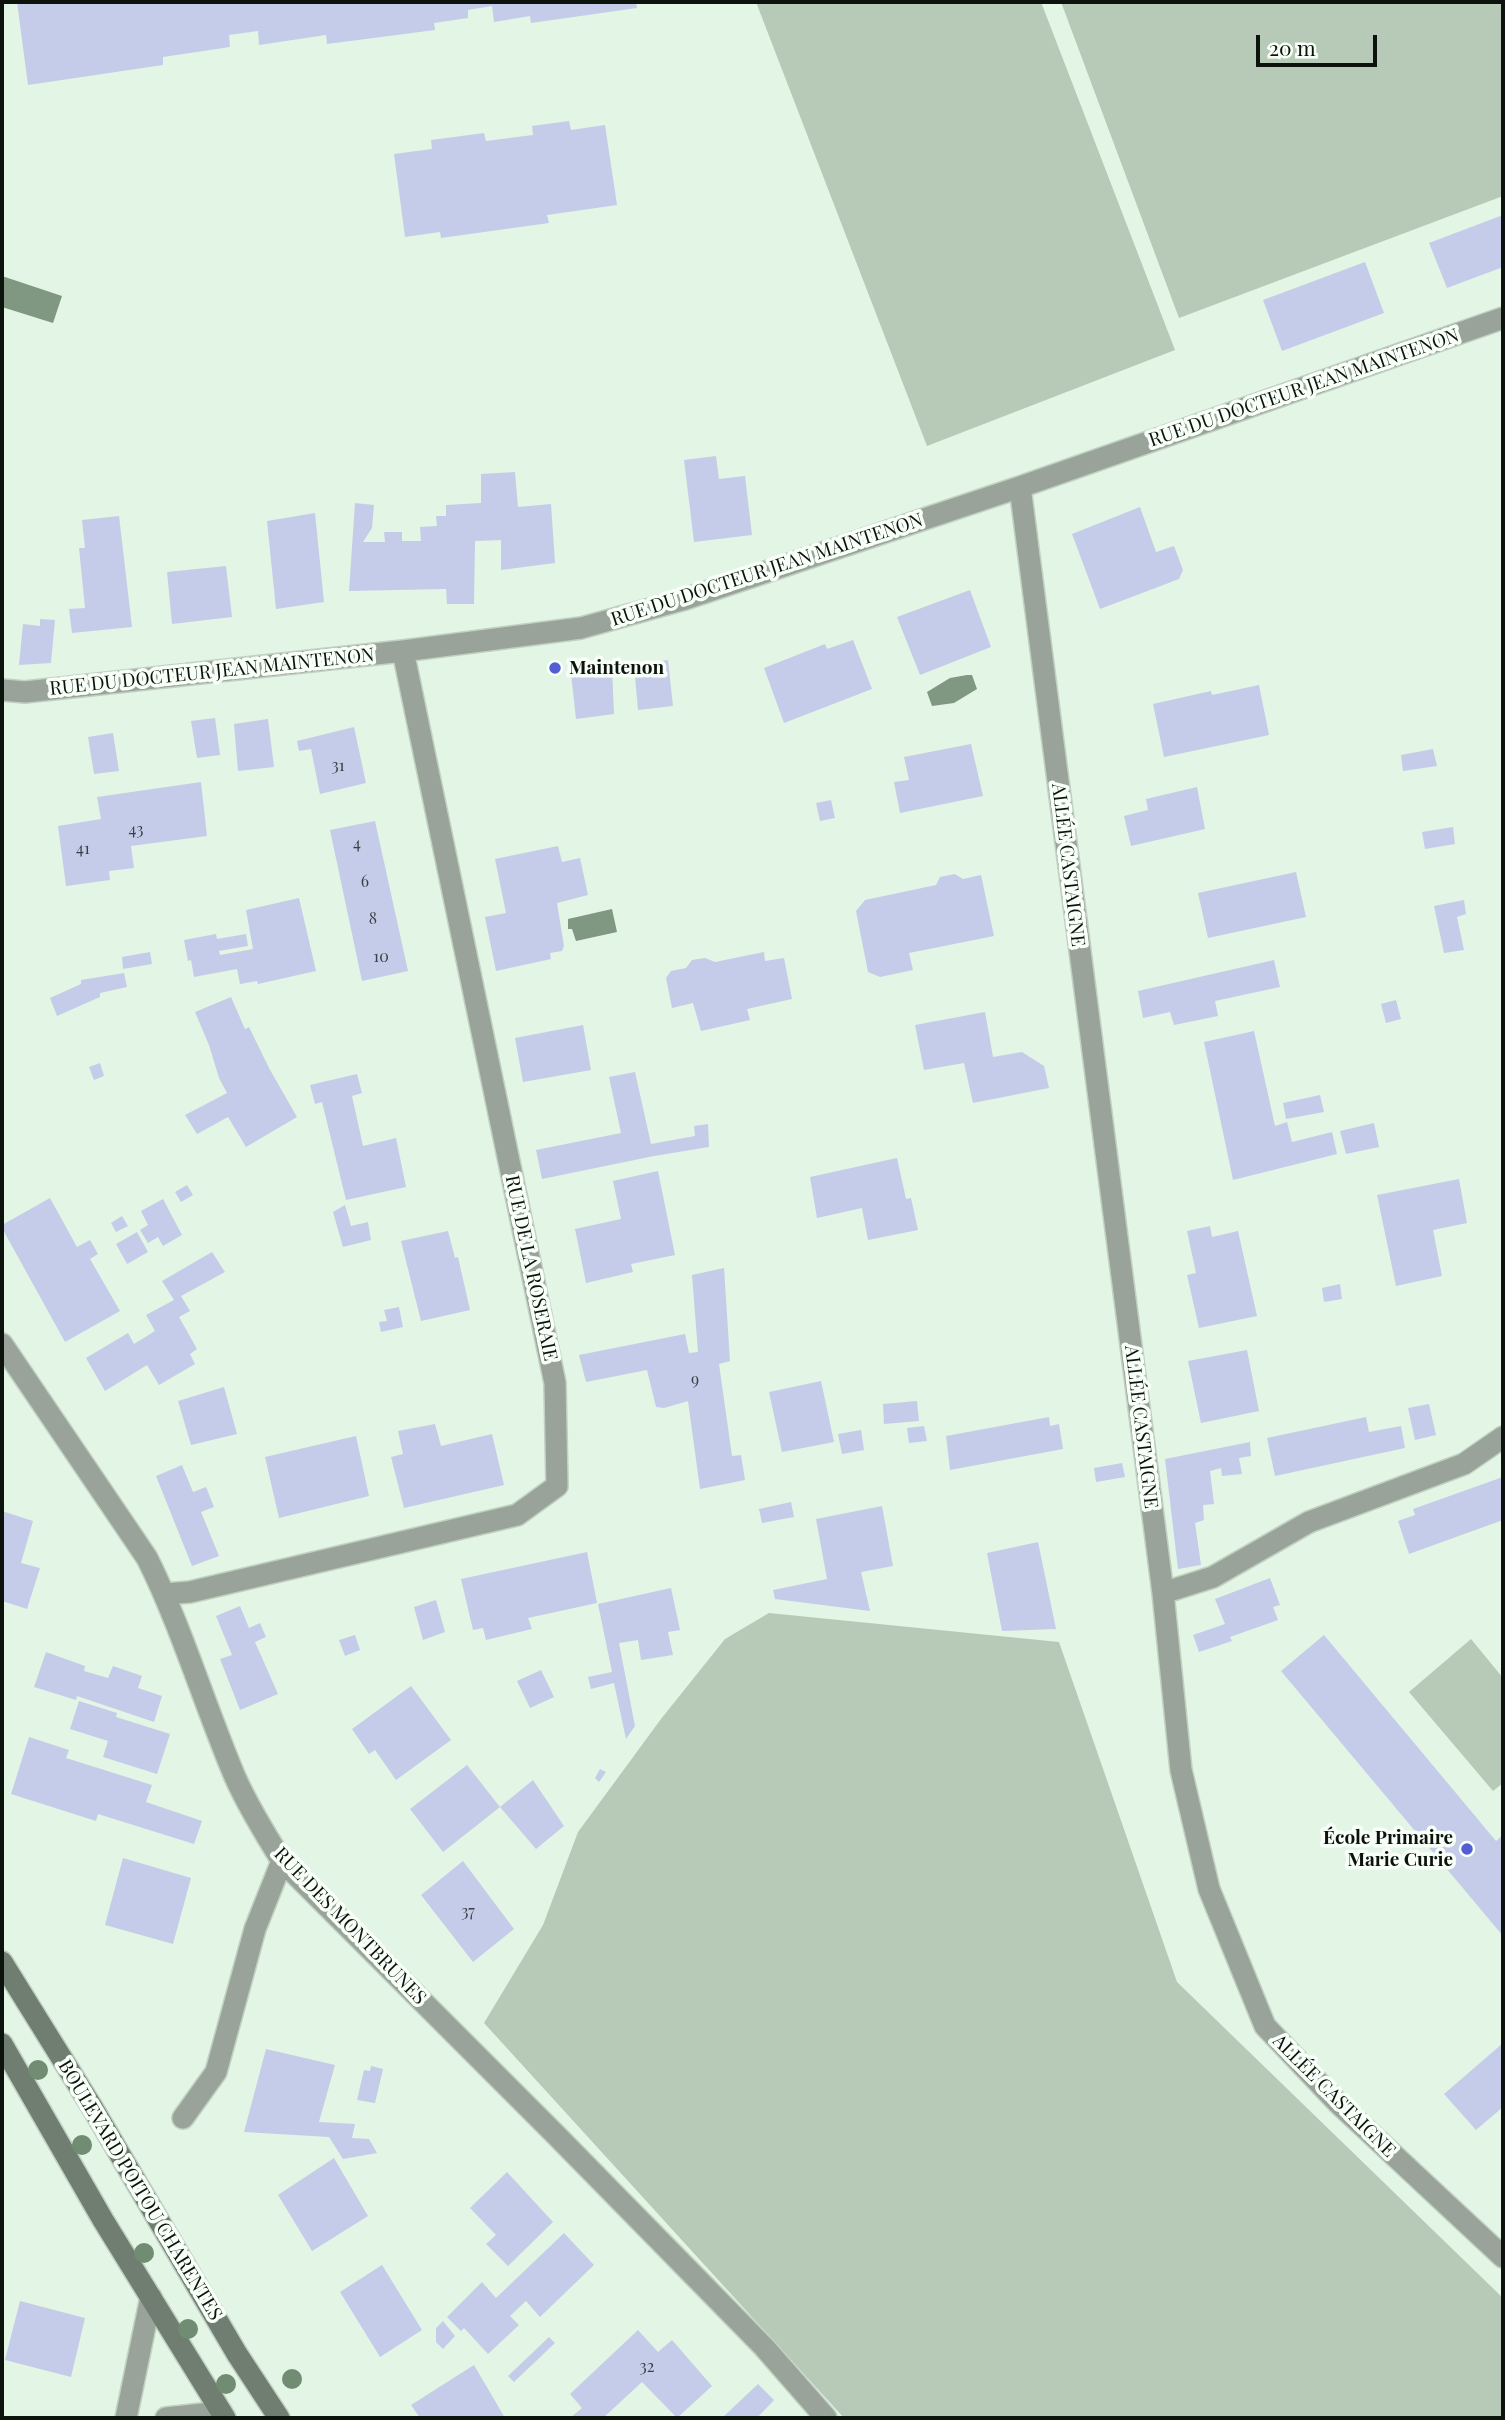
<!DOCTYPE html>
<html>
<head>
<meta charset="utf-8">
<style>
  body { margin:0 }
  #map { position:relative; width:1505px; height:2420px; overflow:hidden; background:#e3f5e4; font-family:"Playfair Display",serif }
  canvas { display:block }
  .frame { position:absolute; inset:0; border:4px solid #0c120c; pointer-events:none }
  .scale { position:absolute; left:1256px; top:35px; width:121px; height:32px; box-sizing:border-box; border:4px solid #0c120c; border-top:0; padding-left:9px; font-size:21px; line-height:24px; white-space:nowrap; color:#0c120c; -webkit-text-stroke:5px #f8fff8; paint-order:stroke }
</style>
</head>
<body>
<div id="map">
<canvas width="1505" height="2420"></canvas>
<div class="frame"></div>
<div class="scale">20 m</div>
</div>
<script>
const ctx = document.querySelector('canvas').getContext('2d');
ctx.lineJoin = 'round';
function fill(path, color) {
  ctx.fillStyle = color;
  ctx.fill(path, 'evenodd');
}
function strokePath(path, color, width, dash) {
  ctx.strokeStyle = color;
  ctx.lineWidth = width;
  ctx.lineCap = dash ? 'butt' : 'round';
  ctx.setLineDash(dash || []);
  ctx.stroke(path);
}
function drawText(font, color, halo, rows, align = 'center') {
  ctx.font = font + ' "Playfair Display",serif';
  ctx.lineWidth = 7;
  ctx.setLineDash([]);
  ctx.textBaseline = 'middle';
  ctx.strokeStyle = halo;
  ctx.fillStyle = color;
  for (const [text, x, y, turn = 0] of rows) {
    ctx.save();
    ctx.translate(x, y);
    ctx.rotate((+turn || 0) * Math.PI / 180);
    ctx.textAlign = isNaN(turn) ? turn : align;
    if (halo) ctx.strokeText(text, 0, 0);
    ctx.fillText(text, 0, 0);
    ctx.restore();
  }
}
fill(new Path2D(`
  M 756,2 L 1041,2 L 1175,350 L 927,446 Z
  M 1061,2 L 1503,2 L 1503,196 L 1179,318 Z
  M 769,1613 L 1059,1642 L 1177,1982 L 1503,2298 L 1503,2418 L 844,2418 L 484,2023 L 543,1925 L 578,1832 L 661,1719 L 725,1639 Z
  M 1471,1639 L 1503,1678 L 1503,1783 L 1493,1791 L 1409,1692 Z`), '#b6cab7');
fill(new Path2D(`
  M 2,276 L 62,296 L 53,323 L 2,307 Z
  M 967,675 L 972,675 L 977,689 L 954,703 L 932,706 L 927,692 L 950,678 Z
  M 612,909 L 617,932 L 576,941 L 572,929 L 568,929 L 568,919 Z`), '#809782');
fill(new Path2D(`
  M 17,2 L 636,2 L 637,8 L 531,23 L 530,16 L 494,22 L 492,6 L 468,10 L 468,18 L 434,23 L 435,30 L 327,44 L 326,35 L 259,45 L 258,31 L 229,35 L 230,47 L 163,57 L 163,65 L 28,85 Z
  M 569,121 L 571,130 L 605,125 L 617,205 L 547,215 L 549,223 L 441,238 L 440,232 L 405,237 L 394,154 L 432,149 L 431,140 L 484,133 L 486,141 L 533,135 L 532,126 Z
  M 1503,215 L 1503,267 L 1447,288 L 1429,243 Z
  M 1365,262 L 1384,313 L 1282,351 L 1263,300 Z
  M 716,456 L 719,479 L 745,476 L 752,535 L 694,542 L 684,460 Z
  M 515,472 L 518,507 L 551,504 L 555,563 L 501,570 L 501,540 L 475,541 L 474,604 L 447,604 L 446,589 L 349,591 L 355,503 L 374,505 L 372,528 L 363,542 L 385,542 L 384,532 L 402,532 L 402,541 L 421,541 L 420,527 L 437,526 L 436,516 L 446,516 L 446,505 L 481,503 L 481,474 Z
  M 1140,507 L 1156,552 L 1174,546 L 1183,570 L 1179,579 L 1100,609 L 1072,534 Z
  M 315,513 L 324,602 L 276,609 L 267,521 Z
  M 119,516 L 132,627 L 72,633 L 69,609 L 85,608 L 79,548 L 85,548 L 82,520 Z
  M 226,566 L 232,617 L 172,624 L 167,572 Z
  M 970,590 L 991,647 L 920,675 L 897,617 Z
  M 40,619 L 55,620 L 51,663 L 19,665 L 23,624 L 40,626 Z
  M 853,640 L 872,689 L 784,723 L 764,668 L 825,644 L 827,649 Z
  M 668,660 L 673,706 L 638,710 L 634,665 Z
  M 612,667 L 614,714 L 576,719 L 571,674 Z
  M 1259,685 L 1269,735 L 1164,757 L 1153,704 L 1211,691 L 1212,695 Z
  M 215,718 L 220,755 L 197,758 L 191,721 Z
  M 268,719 L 274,767 L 238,771 L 234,724 Z
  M 354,727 L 366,783 L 320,794 L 311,749 L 299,751 L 297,741 Z
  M 113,733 L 119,771 L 94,774 L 88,737 Z
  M 971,744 L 983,796 L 900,813 L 894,782 L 909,780 L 904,757 Z
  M 1433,749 L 1437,766 L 1403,771 L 1401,755 Z
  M 201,782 L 207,836 L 131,846 L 134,868 L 109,871 L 110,880 L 66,886 L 58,826 L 101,819 L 97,797 Z
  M 1197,787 L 1205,829 L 1131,846 L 1124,816 L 1148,810 L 1146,799 Z
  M 831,800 L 835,818 L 820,821 L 816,803 Z
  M 375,821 L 408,971 L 362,981 L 330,830 Z
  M 1453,827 L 1455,844 L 1425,849 L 1422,832 Z
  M 558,846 L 562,862 L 580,858 L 588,895 L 557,903 L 564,946 L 562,951 L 550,953 L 551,959 L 496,971 L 485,917 L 506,913 L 495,859 Z
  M 1296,872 L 1306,917 L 1208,938 L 1198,893 Z
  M 955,874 L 963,879 L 981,875 L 994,936 L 909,953 L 913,970 L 880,977 L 868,972 L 856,911 L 865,900 L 936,885 L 940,877 Z
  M 299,898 L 316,971 L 258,984 L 257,981 L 240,984 L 237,969 L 194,977 L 191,960 L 188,961 L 184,940 L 216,934 L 217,939 L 246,934 L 248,946 L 219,951 L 220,955 L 253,949 L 246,910 Z
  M 1464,900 L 1466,914 L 1457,917 L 1464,950 L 1444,953 L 1434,906 Z
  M 150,952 L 152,964 L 123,969 L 122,957 Z
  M 764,952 L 765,961 L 784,958 L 792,999 L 747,1009 L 750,1020 L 701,1031 L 693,1003 L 672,1008 L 666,978 L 671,971 L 686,968 L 692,960 L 705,958 L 715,962 Z
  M 1274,960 L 1280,987 L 1215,1001 L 1218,1016 L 1174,1025 L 1170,1012 L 1143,1018 L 1138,991 Z
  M 124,973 L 127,987 L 100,993 L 100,997 L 57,1016 L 50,998 L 81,984 L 81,980 Z
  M 231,997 L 245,1029 L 249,1027 L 269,1068 L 297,1117 L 246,1147 L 228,1117 L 197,1134 L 185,1115 L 227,1093 L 219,1078 L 209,1045 L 195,1012 Z
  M 1396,1000 L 1401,1019 L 1386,1023 L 1381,1004 Z
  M 985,1012 L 993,1057 L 1022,1052 L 1044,1066 L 1049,1088 L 973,1103 L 964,1063 L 924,1070 L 915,1025 Z
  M 583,1025 L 591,1070 L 523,1082 L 515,1038 Z
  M 1254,1031 L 1275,1126 L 1287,1122 L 1292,1142 L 1332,1132 L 1337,1154 L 1233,1180 L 1204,1042 Z
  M 100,1063 L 104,1076 L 94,1080 L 89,1067 Z
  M 635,1072 L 651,1144 L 695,1136 L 694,1126 L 708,1124 L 709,1147 L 654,1156 L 542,1179 L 536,1150 L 621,1133 L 609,1077 Z
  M 357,1074 L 362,1093 L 352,1096 L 363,1146 L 396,1138 L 406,1187 L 346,1200 L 322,1102 L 315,1104 L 310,1085 Z
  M 1320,1095 L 1324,1112 L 1286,1119 L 1283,1103 Z
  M 1374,1123 L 1379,1147 L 1346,1154 L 1340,1131 Z
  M 897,1158 L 906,1199 L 911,1198 L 918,1230 L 868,1240 L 862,1208 L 817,1218 L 810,1177 Z
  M 658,1171 L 675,1255 L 631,1264 L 633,1272 L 586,1283 L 575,1229 L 621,1219 L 613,1181 Z
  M 1459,1179 L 1467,1223 L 1433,1230 L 1442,1276 L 1396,1286 L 1377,1195 Z
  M 187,1185 L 193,1195 L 181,1202 L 175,1192 Z
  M 50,1198 L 77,1247 L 90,1240 L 98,1254 L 90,1259 L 120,1311 L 65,1342 L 2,1228 L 2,1225 Z
  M 163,1199 L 182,1235 L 163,1246 L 158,1237 L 148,1243 L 140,1230 L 148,1225 L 141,1211 Z
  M 345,1205 L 351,1226 L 368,1222 L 371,1240 L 343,1247 L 333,1212 Z
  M 122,1216 L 128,1226 L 116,1232 L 111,1223 Z
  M 1210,1226 L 1212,1237 L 1238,1231 L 1257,1316 L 1199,1328 L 1187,1275 L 1196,1273 L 1187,1231 Z
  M 448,1231 L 455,1258 L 458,1257 L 470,1310 L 421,1321 L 401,1241 Z
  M 137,1232 L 148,1252 L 127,1264 L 116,1244 Z
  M 212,1252 L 225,1272 L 181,1296 L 190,1311 L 179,1317 L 197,1349 L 190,1354 L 195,1364 L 159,1385 L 147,1365 L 105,1391 L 86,1358 L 128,1333 L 134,1344 L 155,1331 L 146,1315 L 174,1300 L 162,1281 Z
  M 724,1268 L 730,1361 L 719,1364 L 732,1456 L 741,1455 L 745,1480 L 700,1489 L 688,1401 L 664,1408 L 656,1407 L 647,1370 L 586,1382 L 579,1355 L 685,1334 L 689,1353 L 698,1352 L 692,1275 Z
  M 1340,1284 L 1342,1299 L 1324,1302 L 1322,1288 Z
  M 399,1307 L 403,1327 L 381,1332 L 379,1322 L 387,1321 L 384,1310 Z
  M 1247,1350 L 1259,1411 L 1201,1423 L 1188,1361 Z
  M 821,1381 L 834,1442 L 782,1452 L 769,1392 Z
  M 224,1387 L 237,1434 L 191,1445 L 178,1401 Z
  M 917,1401 L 919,1421 L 884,1424 L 883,1404 Z
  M 1429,1404 L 1436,1435 L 1415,1440 L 1408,1408 Z
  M 1049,1417 L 1050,1426 L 1059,1424 L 1063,1449 L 950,1470 L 946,1436 Z
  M 1366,1417 L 1369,1432 L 1401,1426 L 1405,1448 L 1275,1476 L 1267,1438 Z
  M 435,1424 L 441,1446 L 492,1434 L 504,1485 L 404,1508 L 391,1457 L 403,1454 L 398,1431 Z
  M 924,1426 L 927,1441 L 909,1443 L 907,1428 Z
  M 861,1430 L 864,1450 L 842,1454 L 838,1434 Z
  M 356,1436 L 369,1496 L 279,1518 L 265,1457 Z
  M 1250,1442 L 1251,1456 L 1239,1458 L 1242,1474 L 1222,1476 L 1221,1468 L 1210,1471 L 1214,1504 L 1203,1505 L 1204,1520 L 1195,1523 L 1201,1565 L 1178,1569 L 1165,1459 Z
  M 1122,1463 L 1125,1477 L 1096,1482 L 1094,1468 Z
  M 182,1465 L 193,1492 L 206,1487 L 214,1507 L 201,1512 L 219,1556 L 192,1566 L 156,1476 Z
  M 1503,1477 L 1503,1520 L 1409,1554 L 1398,1521 L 1415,1515 L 1413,1509 Z
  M 791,1502 L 794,1517 L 762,1523 L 759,1509 Z
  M 882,1506 L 893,1566 L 861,1572 L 870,1611 L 775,1599 L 773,1590 L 827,1579 L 816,1519 Z
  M 2,1511 L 33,1521 L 21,1563 L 40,1568 L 27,1609 L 2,1601 Z
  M 1038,1542 L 1056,1629 L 1002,1631 L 987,1553 Z
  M 587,1552 L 597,1603 L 528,1618 L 532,1629 L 486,1640 L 483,1628 L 473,1630 L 461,1579 Z
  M 1270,1578 L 1280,1605 L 1273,1607 L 1278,1620 L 1230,1637 L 1232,1641 L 1199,1652 L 1193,1635 L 1225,1624 L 1215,1599 Z
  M 671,1588 L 680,1630 L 668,1632 L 673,1655 L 641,1660 L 638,1640 L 619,1643 L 635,1726 L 626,1739 L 614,1683 L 591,1689 L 588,1677 L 612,1672 L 598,1604 Z
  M 436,1600 L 445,1632 L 423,1640 L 414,1607 Z
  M 240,1606 L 249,1628 L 260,1623 L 266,1637 L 255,1642 L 278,1694 L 240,1710 L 220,1659 L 232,1655 L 216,1616 Z
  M 355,1635 L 360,1650 L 345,1656 L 339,1640 Z
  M 1324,1635 L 1496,1841 L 1503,1835 L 1503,1936 L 1281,1671 Z
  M 46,1652 L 85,1666 L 84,1671 L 108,1678 L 113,1666 L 142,1676 L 138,1688 L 162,1696 L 154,1722 L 77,1696 L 76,1700 L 34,1687 Z
  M 541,1670 L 554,1697 L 530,1708 L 517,1681 Z
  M 411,1686 L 451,1740 L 396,1780 L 375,1750 L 369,1754 L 352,1729 Z
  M 79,1701 L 117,1713 L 116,1717 L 170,1734 L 157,1774 L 103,1757 L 108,1741 L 70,1729 Z
  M 29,1737 L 69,1750 L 66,1758 L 152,1785 L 146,1802 L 202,1821 L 194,1844 L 98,1814 L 96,1821 L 11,1794 Z
  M 467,1765 L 500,1807 L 443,1852 L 410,1809 Z
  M 600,1769 L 606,1772 L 599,1782 L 595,1778 Z
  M 533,1780 L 564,1826 L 536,1849 L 500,1807 Z
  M 123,1858 L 191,1878 L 173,1944 L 105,1925 Z
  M 463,1861 L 514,1929 L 473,1962 L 421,1895 Z
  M 1503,2043 L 1503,2107 L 1476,2130 L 1444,2094 Z
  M 266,2049 L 335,2065 L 319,2122 L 355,2124 L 352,2138 L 369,2139 L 377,2153 L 343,2159 L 329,2137 L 244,2132 Z
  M 371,2066 L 383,2069 L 375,2103 L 357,2100 L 364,2070 L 370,2071 Z
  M 334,2158 L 368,2216 L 312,2251 L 278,2195 Z
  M 507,2172 L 553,2222 L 508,2266 L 486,2244 L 496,2235 L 470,2208 Z
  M 564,2233 L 594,2265 L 540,2317 L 526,2301 L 510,2316 L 519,2325 L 488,2354 L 464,2328 L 461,2331 L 447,2317 L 482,2282 L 496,2298 Z
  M 382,2265 L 422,2330 L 380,2357 L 340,2292 Z
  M 20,2301 L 85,2318 L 71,2377 L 5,2360 Z
  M 443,2321 L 455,2336 L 443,2349 L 436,2342 L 436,2328 Z
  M 638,2330 L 658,2352 L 672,2340 L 712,2386 L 677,2418 L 642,2382 L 603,2418 L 570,2418 L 582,2408 L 570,2394 Z
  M 549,2337 L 555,2343 L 514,2382 L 508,2376 Z
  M 474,2365 L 505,2418 L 420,2418 L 411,2405 Z
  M 758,2384 L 774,2400 L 757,2418 L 722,2418 Z`), '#c5cce9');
const minor = new Path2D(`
  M 1020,487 L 1163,1593 L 1181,1770 L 1209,1889 L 1265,2026 L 1338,2103 L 1503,2257
  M 2,690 L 25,692 L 403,651 L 581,628 L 682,600 L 1020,487 L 1503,318
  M 2,1344 L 147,1558 C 182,1628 204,1704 235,1777 C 248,1806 265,1834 282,1861 L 555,2134 L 764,2347 L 826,2418
  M 1163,1593 L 1213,1577 L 1309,1522 L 1464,1464 L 1503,1437
  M 165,1594 L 190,1592 L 517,1515 L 557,1486 L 555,1383 L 403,651
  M 183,2118 L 216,2072 L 255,1929 L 282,1861
  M 126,2418 L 151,2297
  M 166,2418 L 221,2412`);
const secondary = new Path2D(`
  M 2,1962 L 92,2107 L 237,2354 L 279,2418
  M 2,2044 L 103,2220 L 225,2418`);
strokePath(minor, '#c1d1c1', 24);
strokePath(secondary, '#c1d1c1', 24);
strokePath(minor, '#99a399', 21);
strokePath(secondary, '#6f7e70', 21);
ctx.fillStyle = '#708c73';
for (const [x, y] of [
  [38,2070],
  [82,2145],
  [144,2253],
  [188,2329],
  [292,2379],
  [226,2384]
]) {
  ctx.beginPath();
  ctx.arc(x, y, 10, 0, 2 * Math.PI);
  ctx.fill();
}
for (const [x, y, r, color] of [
  [555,668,7,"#545ed4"],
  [1467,1849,7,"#545ed4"]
]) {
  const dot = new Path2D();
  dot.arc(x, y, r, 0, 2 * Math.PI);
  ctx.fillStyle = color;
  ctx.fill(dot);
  strokePath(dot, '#f8fff8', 2.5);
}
drawText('16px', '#3a4043', null, [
  ["31",338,766],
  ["43",136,830],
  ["4",357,844],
  ["41",83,849],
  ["6",365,882],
  ["8",373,919],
  ["10",381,957],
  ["9",695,1380],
  ["37",468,1912],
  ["32",647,2367]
]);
drawText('19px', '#0c120c', '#f8fff8', [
  ["RUE DU DOCTEUR JEAN MAINTENON",1304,388,-19],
  ["RUE DU DOCTEUR JEAN MAINTENON",767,570,-18],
  ["RUE DU DOCTEUR JEAN MAINTENON",212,672,-6],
  ["ALLÉE CASTAIGNE",1068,865,83],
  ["RUE DE LA ROSERAIE",531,1268,78],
  ["ALLÉE CASTAIGNE",1141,1427,83],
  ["RUE DES MONTBRUNES",350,1926,46],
  ["ALLÉE CASTAIGNE",1334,2096,45],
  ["BOULEVARD POITOU CHARENTES",140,2190,59]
]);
drawText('bold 19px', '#0c120c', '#f8fff8', [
  ["Maintenon",569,668],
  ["École Primaire",1453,1838,"right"],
  ["Marie Curie",1453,1860,"right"]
], 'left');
</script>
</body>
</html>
